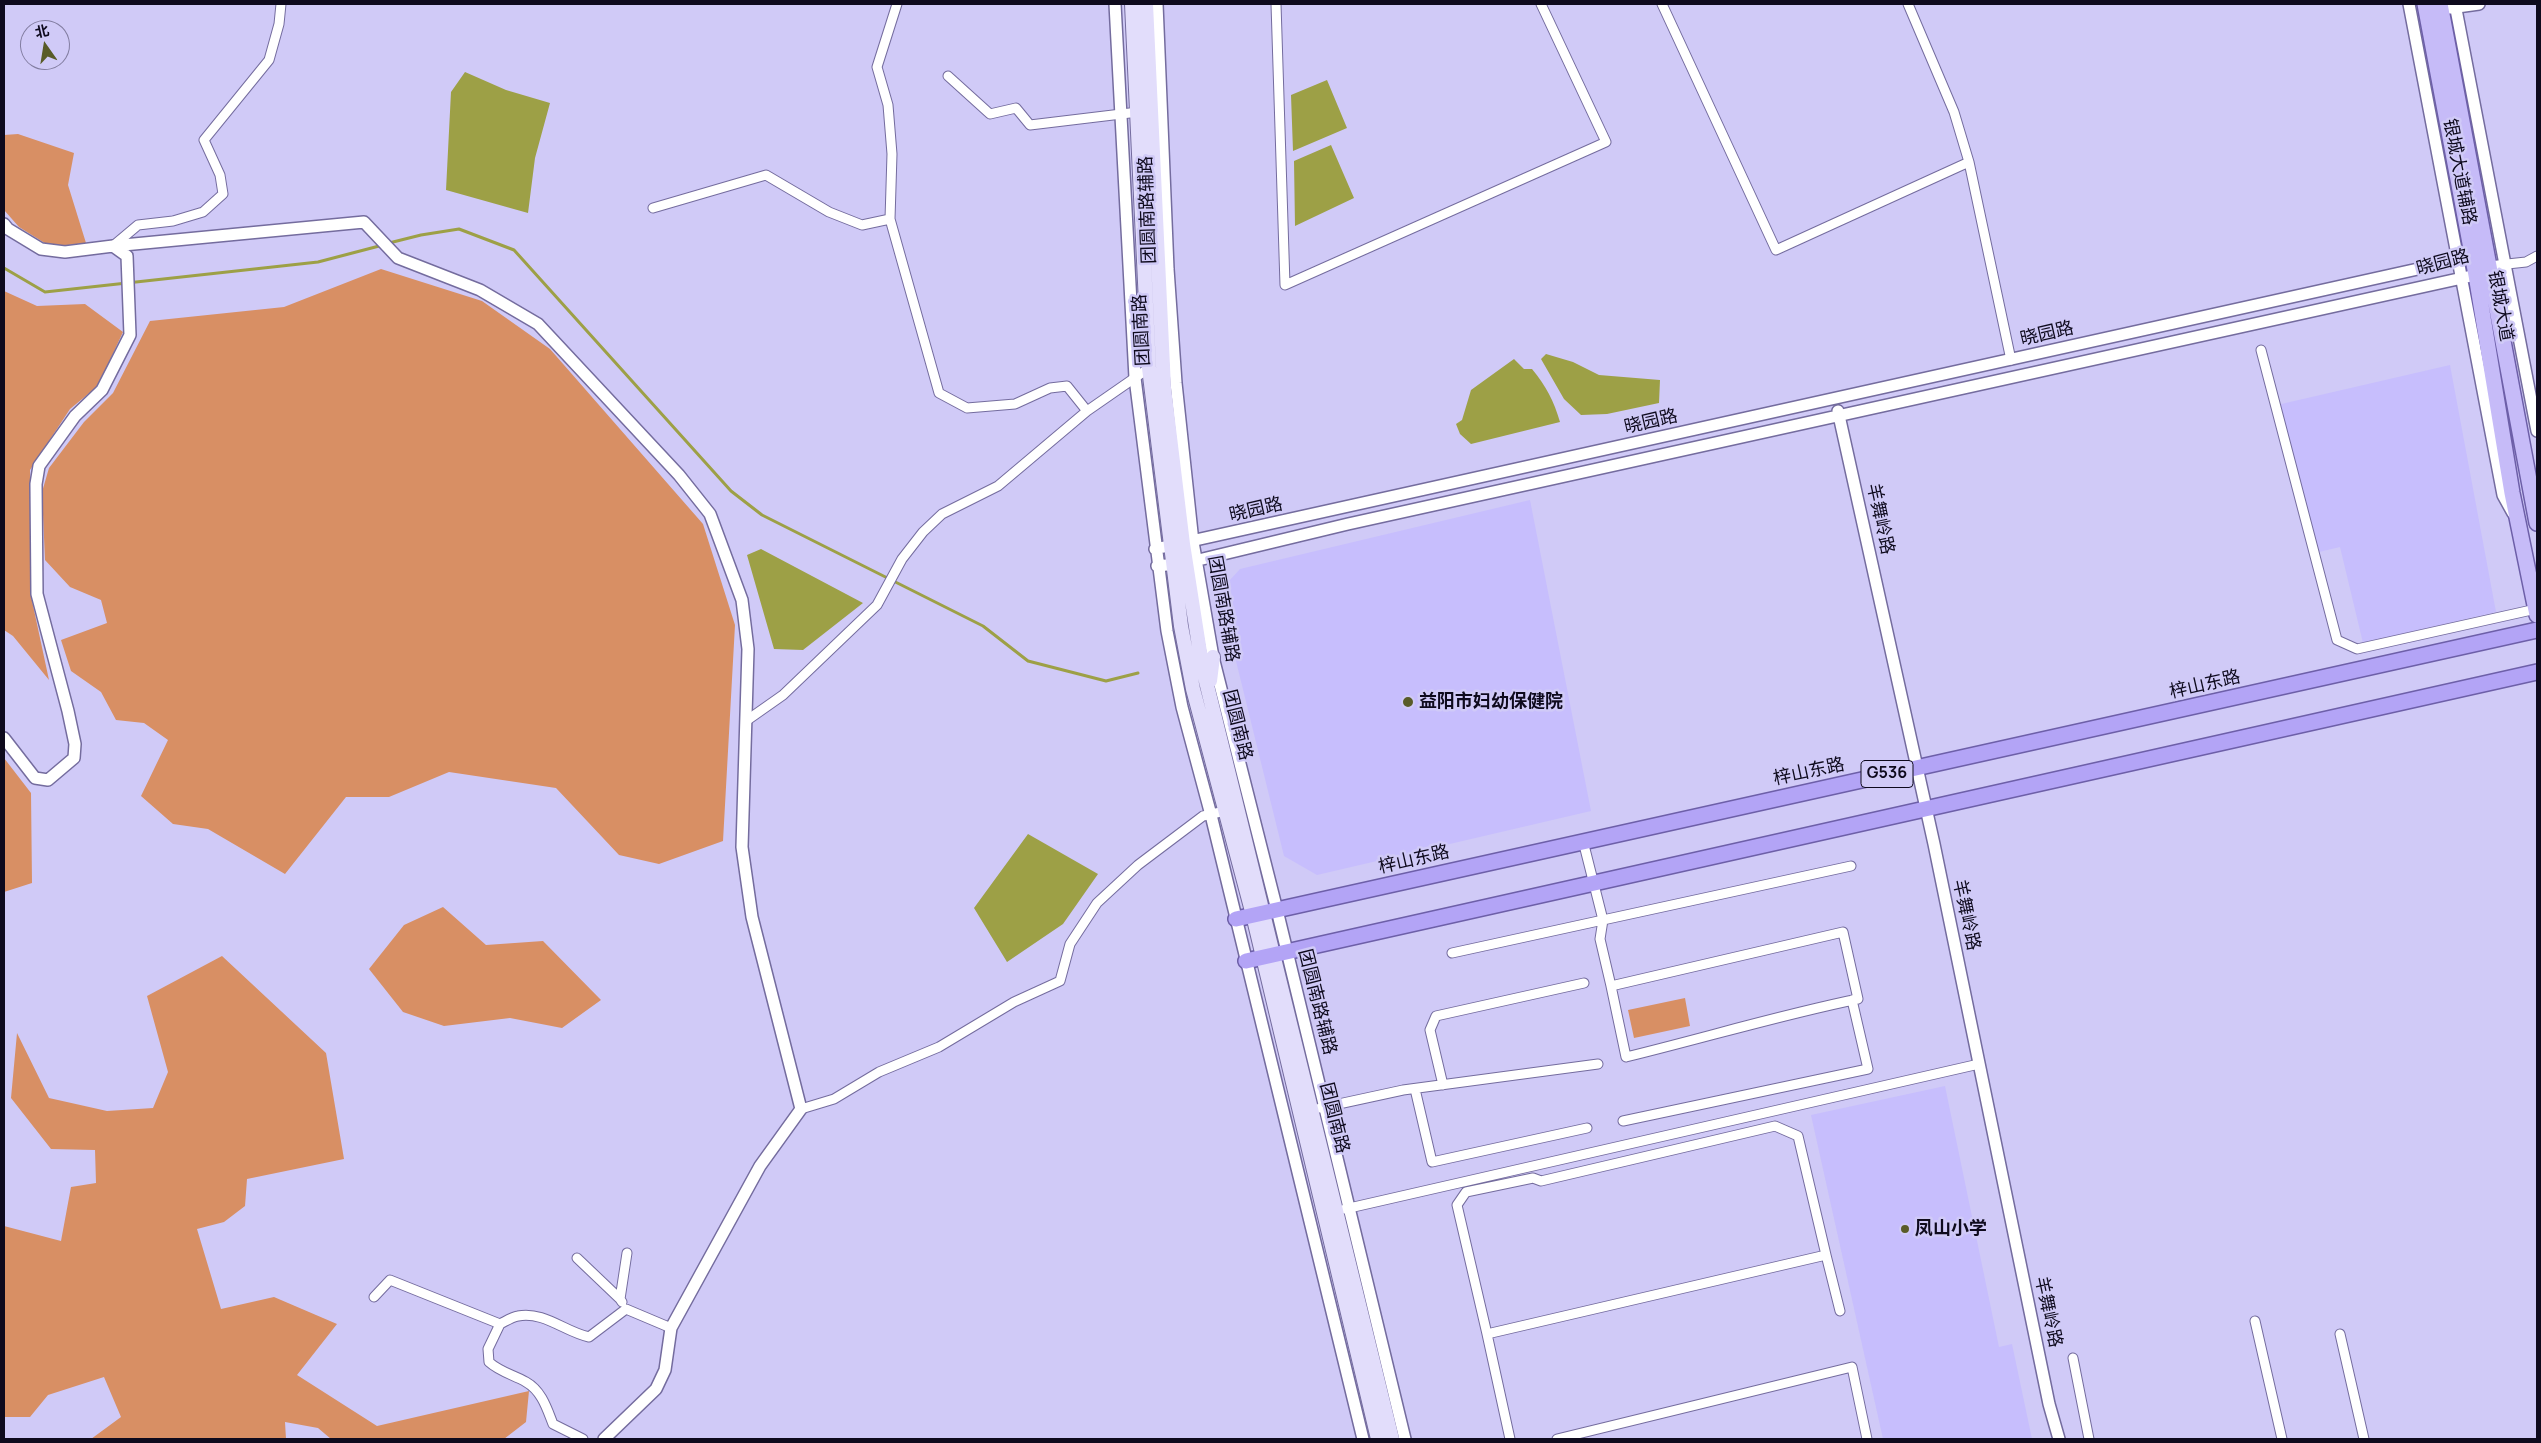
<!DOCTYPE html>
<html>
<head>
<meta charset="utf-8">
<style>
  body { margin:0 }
  #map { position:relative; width:2541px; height:1443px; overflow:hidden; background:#d0caf7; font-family:Manrope,"Noto Sans SC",sans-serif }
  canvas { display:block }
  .frame { position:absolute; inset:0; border:5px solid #0e0a1d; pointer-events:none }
  .north { position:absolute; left:20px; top:20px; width:50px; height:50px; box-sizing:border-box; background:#d0caf7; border:1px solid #827da0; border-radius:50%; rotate:347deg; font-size:14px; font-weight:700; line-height:20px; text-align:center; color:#0e0a1d }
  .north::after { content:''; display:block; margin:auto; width:18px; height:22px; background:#595b28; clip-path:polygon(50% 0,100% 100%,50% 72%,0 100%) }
</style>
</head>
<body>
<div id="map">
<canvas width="2541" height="1443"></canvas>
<div class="frame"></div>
<div class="north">北</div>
</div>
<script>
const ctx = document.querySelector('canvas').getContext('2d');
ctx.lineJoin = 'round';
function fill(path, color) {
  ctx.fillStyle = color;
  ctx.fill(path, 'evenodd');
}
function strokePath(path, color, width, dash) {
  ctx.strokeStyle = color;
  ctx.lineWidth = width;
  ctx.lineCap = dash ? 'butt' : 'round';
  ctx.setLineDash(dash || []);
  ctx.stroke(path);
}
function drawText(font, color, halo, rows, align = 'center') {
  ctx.font = font + ' Manrope,"Noto Sans SC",sans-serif';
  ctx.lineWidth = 5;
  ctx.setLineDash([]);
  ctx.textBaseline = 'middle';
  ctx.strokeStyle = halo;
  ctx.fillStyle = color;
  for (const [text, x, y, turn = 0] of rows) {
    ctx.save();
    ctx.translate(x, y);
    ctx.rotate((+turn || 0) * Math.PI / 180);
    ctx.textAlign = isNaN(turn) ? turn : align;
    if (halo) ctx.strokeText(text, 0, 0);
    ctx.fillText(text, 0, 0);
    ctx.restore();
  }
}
fill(new Path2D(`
  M 2450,365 L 2496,612 L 2363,643 L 2340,547 L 2319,552 L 2277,405 Z
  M 1530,500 L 1591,811 L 1317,875 L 1284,856 L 1219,592 L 1240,569 Z
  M 1945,1086 L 1999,1347 L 2012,1344 L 2032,1439 L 1883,1439 L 1811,1115 Z`), '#c7befd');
fill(new Path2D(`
  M 18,134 L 74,153 L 68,185 L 86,243 L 51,247 L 19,227 L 4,210 L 4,135 Z
  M 381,269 L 482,301 L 550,349 L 703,524 L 735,625 L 723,841 L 659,864 L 619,855 L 556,788 L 449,772 L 389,797 L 346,797 L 285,874 L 208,829 L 173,824 L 141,796 L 168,740 L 144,723 L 116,720 L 101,692 L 71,671 L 61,640 L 107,623 L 101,600 L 70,587 L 45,560 L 42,492 L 49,468 L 84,422 L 113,393 L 150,321 L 284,307 Z
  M 4,291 L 37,306 L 85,304 L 123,332 L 98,386 L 70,409 L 30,470 L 31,596 L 49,680 L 13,636 L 4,630 Z
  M 4,758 L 31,793 L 32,883 L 4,892 Z
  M 443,907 L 486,945 L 543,941 L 601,1000 L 562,1028 L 510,1018 L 444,1026 L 403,1012 L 369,969 L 404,925 Z
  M 222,956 L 326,1053 L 344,1159 L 247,1179 L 245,1206 L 224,1222 L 197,1229 L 221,1309 L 274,1297 L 337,1324 L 297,1375 L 377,1426 L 529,1391 L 526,1422 L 504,1439 L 331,1439 L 318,1428 L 285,1422 L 286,1439 L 91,1439 L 121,1417 L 104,1377 L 48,1395 L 30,1417 L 4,1417 L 4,1226 L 61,1241 L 71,1187 L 96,1183 L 95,1150 L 51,1149 L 11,1098 L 17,1033 L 49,1098 L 107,1111 L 153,1108 L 168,1072 L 147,996 Z
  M 1685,998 L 1690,1026 L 1634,1038 L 1628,1010 Z`), '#d88f64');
fill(new Path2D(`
  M 465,72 L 506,90 L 550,103 L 535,158 L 528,213 L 446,190 L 451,92 Z
  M 1327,80 L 1347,128 L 1293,151 L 1291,95 Z
  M 1331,145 L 1354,198 L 1295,226 L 1294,161 Z
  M 1546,354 L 1573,362 L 1599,375 L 1660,380 L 1659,403 L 1607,414 L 1581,415 L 1564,399 L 1541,359 Z
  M 1514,359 L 1524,369 L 1532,369 C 1546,386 1554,401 1560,422 L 1471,444 L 1460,434 L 1456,424 L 1462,420 L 1471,390 Z
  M 761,549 L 863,603 L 803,650 L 774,649 L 747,555 Z
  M 1028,834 L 1098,874 L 1063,924 L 1007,962 L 974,908 Z`), '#9da046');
strokePath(new Path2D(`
  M 389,243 L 421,235 L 459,229 L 514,250 L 731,491 L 762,515 L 983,626 L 1028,661 L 1106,681 L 1138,673
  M 4,268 L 45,292 L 318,262 L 383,245`), '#9da046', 3);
const minor = new Path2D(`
  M 897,4 L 877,67 L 888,105 L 892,154 L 890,219 L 939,393 L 967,408 L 1015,404 L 1050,388 L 1067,386 L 1087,411
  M 1276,4 L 1285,285 L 1606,142 L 1541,4
  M 1662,4 L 1776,250 L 1969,162
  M 1908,4 L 1954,112 L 1969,162 L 2011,360
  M 948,76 L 990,114 L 1016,108 L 1030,125 L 1138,112
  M 653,208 L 766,175 L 829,212 L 862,225 L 890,219
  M 113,246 L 138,225 L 173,221 L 203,212 L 223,194 L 220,175 L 204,140 L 269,60 L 279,24 L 281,4
  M 2489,266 L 2526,262 L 2537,256
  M 2261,350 L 2337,640 L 2357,649 L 2536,609
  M 746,721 L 783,695 L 877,605 L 902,559 L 923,532 L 942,514 L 998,486 L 1087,411 L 1149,368
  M 1452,953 L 1603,920 L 1583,841
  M 1611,986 L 1626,1057 C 1704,1038 1780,1015 1858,999 L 1843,932 L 1611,986 L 1600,939 L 1603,920 L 1851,866
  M 1443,1085 L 1430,1030 L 1436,1016 L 1584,983
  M 1415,1089 L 1432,1162 L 1587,1128
  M 1320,1108 L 1403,1090 L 1598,1064
  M 801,1109 L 834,1099 L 879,1072 L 939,1047 L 1014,1002 L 1060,981 L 1070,944 L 1097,903 L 1138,865 L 1203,816 L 1225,811
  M 1623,1121 L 1868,1069 L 1852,1000
  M 1345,1209 L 1979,1064
  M 577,1258 L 620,1299
  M 374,1297 L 390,1280 L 500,1324 L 488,1349 L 489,1362 C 500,1372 514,1375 526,1382 C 542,1391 547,1409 553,1424 L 583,1439
  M 622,1302 L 620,1299 L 627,1253
  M 2255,1321 L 2282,1439
  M 500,1324 C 506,1321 512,1317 518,1316 C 544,1311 565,1332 589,1337 L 626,1309 L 671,1328
  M 1487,1334 L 1457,1205 L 1466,1192 L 1533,1178 L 1541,1181 L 1775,1126 L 1798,1136 L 1826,1255
  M 2340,1334 L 2364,1439
  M 2073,1358 L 2089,1439
  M 1510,1439 L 1487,1334 L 1826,1255 L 1840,1311
  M 1557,1439 L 1852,1367 L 1867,1439`);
const tertiary = new Path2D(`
  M 1115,4 L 1135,378 L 1167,631 L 1182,707 L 1211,815 L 1363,1439
  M 1157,4 L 1168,269 L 1176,383 L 1193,542 L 1213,657 L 1277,910 L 1405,1439
  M 2409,4 L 2503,495 L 2513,513
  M 2455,4 L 2537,431
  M 2450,8 L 2479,4
  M 4,224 L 8,229 L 41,249 L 65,252 L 113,246 L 127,256 L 130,335 L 102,390 L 75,416 L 39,466 L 36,484 L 37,594 L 68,711 L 75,744 L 74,758 L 48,780 L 35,778 L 4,738
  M 113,246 L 364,222 L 398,258 L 480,290 L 538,324 L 679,475 L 710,514 L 742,600 L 748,649 L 742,847 L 752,917 L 801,1109 L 760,1166 L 671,1328 L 665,1370 L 656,1389 L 604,1439
  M 1838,411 L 1934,844 L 2049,1404 L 2059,1439
  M 1155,549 L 2472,257 L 2480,261
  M 1157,566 L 1186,563 L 1348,524 L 2476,275 L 2482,271`);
const secondary = new Path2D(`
  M 1132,4 L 1149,368 L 1181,626 L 1193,689 L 1253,915 L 1378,1439
  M 1146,4 L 1164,388 L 1183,544 L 1202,665 L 1392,1439
  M 1210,681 L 1213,657`);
const primary = new Path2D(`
  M 2425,4 L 2476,275 L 2512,493 L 2537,615
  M 2440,4 L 2537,523`);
const trunk = new Path2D(`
  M 1236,919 L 2537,630
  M 1246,961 L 2537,672`);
strokePath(minor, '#746c9e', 11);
strokePath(tertiary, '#746c9e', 14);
strokePath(secondary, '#746c9e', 16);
strokePath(primary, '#6d5fa8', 18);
strokePath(trunk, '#6d5fa8', 18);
strokePath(minor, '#fff', 9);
strokePath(tertiary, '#fff', 11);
strokePath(secondary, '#e2ddfb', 14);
strokePath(primary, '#c6bbf8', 15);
strokePath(trunk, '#b3a4f6', 15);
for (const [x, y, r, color] of [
  [1408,702,6,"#595b28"],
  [1905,1229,5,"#595b28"]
]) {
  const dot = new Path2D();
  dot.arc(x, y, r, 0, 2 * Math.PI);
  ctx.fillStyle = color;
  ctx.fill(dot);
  strokePath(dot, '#d0caf7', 2);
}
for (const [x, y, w] of [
  [1887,774,52]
]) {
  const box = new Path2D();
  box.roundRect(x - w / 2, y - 13.5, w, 27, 4);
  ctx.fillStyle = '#d0caf7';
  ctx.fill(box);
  strokePath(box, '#0e0a1d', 1);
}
drawText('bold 16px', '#0e0a1d', null, [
  ["G536",1887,774]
]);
drawText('18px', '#0e0a1d', '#d0caf7', [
  ["银城大道辅路",2459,172,79],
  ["团圆南路辅路",1148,210,-92],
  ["晓园路",2443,263,-15],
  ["银城大道",2500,306,80],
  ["团圆南路",1142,330,-93],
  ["晓园路",2047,334,-13],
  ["晓园路",1651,422,-13],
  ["晓园路",1256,510,-13],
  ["羊舞岭路",1880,519,78],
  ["团圆南路辅路",1223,609,80],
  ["梓山东路",2205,685,-13],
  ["团圆南路",1237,725,76],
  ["梓山东路",1809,772,-12],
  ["梓山东路",1414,860,-13],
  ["羊舞岭路",1966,915,78],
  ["团圆南路辅路",1317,1002,76],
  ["团圆南路",1334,1118,76],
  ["羊舞岭路",2048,1312,78]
]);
drawText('bold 18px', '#0e0a1d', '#d0caf7', [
  ["益阳市妇幼保健院",1419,702],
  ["凤山小学",1915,1229]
], 'left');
</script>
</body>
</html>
